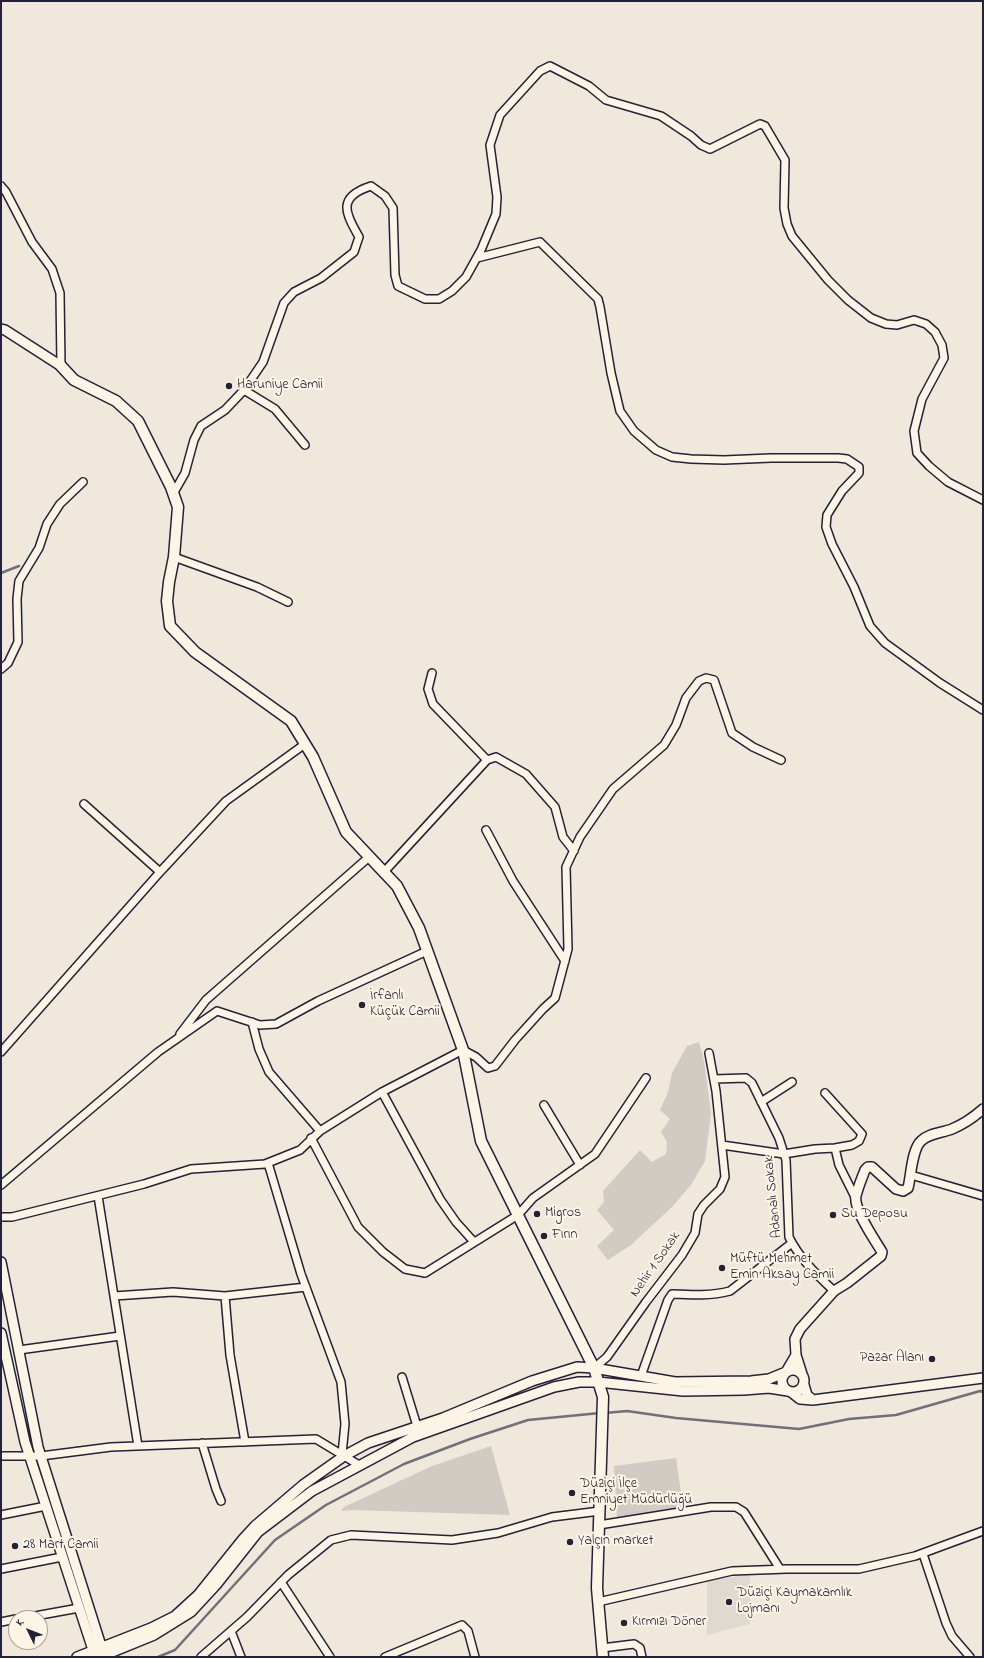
<!DOCTYPE html>
<html>
<head>
<meta charset="utf-8">
<style>
  body { margin:0 }
  #map { position:relative; width:984px; height:1658px; overflow:hidden; background:#efe8db; font-family:"Indie Flower",sans-serif }
  canvas { display:block }
  .frame { position:absolute; inset:0; border:2px solid #22223b; pointer-events:none }
  .north { position:absolute; left:8px; top:1610px; width:40px; height:40px; box-sizing:border-box; background:#fcf5e5; border:1px solid #a5a1a1; border-radius:50%; rotate:313deg; font-size:11px; font-weight:700; line-height:16px; text-align:center; color:#22223b }
  .north::after { content:''; display:block; margin:auto; width:14px; height:18px; background:#22223b; clip-path:polygon(50% 0,100% 100%,50% 72%,0 100%) }
</style>
</head>
<body>
<div id="map">
<canvas width="984" height="1658"></canvas>
<div class="frame"></div>
<div class="north">K</div>
</div>
<script>
const ctx = document.querySelector('canvas').getContext('2d');
ctx.lineJoin = 'round';
function fill(path, color) {
  ctx.fillStyle = color;
  ctx.fill(path, 'evenodd');
}
function strokePath(path, color, width, dash) {
  ctx.strokeStyle = color;
  ctx.lineWidth = width;
  ctx.lineCap = dash ? 'butt' : 'round';
  ctx.setLineDash(dash || []);
  ctx.stroke(path);
}
function drawText(font, color, halo, rows, align = 'center') {
  ctx.font = font + ' "Indie Flower",sans-serif';
  ctx.lineWidth = 4;
  ctx.setLineDash([]);
  ctx.textBaseline = 'middle';
  ctx.strokeStyle = halo;
  ctx.fillStyle = color;
  for (const [text, x, y, turn = 0] of rows) {
    ctx.save();
    ctx.translate(x, y);
    ctx.rotate((+turn || 0) * Math.PI / 180);
    ctx.textAlign = isNaN(turn) ? turn : align;
    if (halo) ctx.strokeText(text, 0, 0);
    ctx.fillText(text, 0, 0);
    ctx.restore();
  }
}
fill(new Path2D(`
  M 750,1575 L 750,1624 L 707,1635 L 707,1580 Z`), '#e0d9cf');
fill(new Path2D(`
  M 699,1042 L 704,1061 L 711,1113 L 705,1161 L 691,1185 L 672,1207 L 631,1245 L 608,1260 L 597,1246 L 614,1230 L 597,1210 L 604,1202 L 603,1191 L 640,1150 L 652,1162 L 666,1154 L 667,1142 L 661,1132 L 670,1119 L 660,1110 L 668,1092 L 672,1073 L 687,1046 Z
  M 491,1446 L 510,1515 L 352,1510 L 341,1511 L 344,1507 L 432,1466 Z
  M 676,1458 L 683,1507 L 617,1520 L 614,1466 Z`), '#d1cbc3');
strokePath(new Path2D(`
  M 1,573 L 19,566
  M 605,1413 L 627,1411 L 676,1418 L 799,1429 L 849,1419 L 896,1415 L 980,1391 L 983,1392
  M 158,1657 L 175,1650 L 275,1540 L 326,1505 L 404,1464 L 470,1439 L 528,1420 L 600,1413`), '#716f79', 2.5);
const minor = new Path2D(`
  M 1,186 L 6,192 L 32,242 L 52,269 L 60,293 L 61,366
  M 477,258 L 540,242 L 598,299 L 600,307 L 611,373 L 620,411 L 634,431 L 656,450 L 672,457 L 691,459 L 724,460 L 771,458 L 838,458 L 847,459 L 859,467 L 859,473 L 842,491 L 827,515 L 826,527 L 832,544 L 854,587 L 870,626 L 885,643 L 940,683 L 983,710
  M 244,390 L 275,409 L 305,445
  M 173,494 L 185,473 L 194,440 L 201,426 L 225,410 L 244,390 L 263,362 L 284,303 L 294,292 L 321,278 L 354,252 L 359,237 C 345,212 337,197 371,186 L 385,196 L 393,208 L 395,275 L 398,286 L 425,299 L 439,299 L 452,291 L 466,277 L 481,250 L 496,214 L 497,197 L 490,145 L 500,115 L 540,71 L 550,66 L 589,86 L 606,100 L 661,116 L 691,136 L 701,145 L 710,149 L 760,124 L 765,126 L 785,160 L 784,208 L 787,224 L 792,236 L 828,280 L 848,300 L 871,318 L 886,324 L 897,325 L 914,320 L 926,324 L 935,332 L 942,345 L 944,358 L 922,399 L 914,431 L 917,453 L 929,466 L 948,482 L 983,500
  M 174,557 L 257,587 L 288,602
  M 1,669 L 8,663 L 18,642 L 17,599 L 19,581 L 39,548 L 47,524 L 60,504 L 83,482
  M 432,673 L 428,689 L 433,704 L 487,760
  M 84,804 L 160,872
  M 486,830 L 513,881 L 565,961
  M 384,872 L 487,760 L 496,757 L 526,774 L 555,807 L 563,837 L 574,851
  M 252,1022 L 259,1049 L 269,1072 L 320,1131
  M 180,1034 L 206,1000 L 369,857
  M 1,1052 L 160,872 L 226,801 L 305,744
  M 714,1079 L 746,1078 L 752,1083 L 779,1138 L 786,1160 L 789,1237 C 799,1258 817,1275 834,1291
  M 382,1092 L 440,1199 L 456,1222 L 474,1242
  M 825,1093 L 862,1134 L 859,1141 L 852,1145 L 835,1148
  M 761,1102 L 792,1082
  M 544,1105 L 580,1165
  M 311,1138 L 358,1227 L 383,1252 L 405,1269 L 425,1273 L 518,1215 L 533,1198 L 595,1154 L 646,1078
  M 722,1145 L 784,1154 L 815,1149 L 835,1148 L 839,1165 L 855,1197
  M 268,1163 L 301,1274 L 341,1382 L 345,1424 L 342,1454
  M 911,1175 L 983,1196
  M 1,1185 L 158,1052 L 217,1011 L 260,1025 L 276,1024 L 318,1001 L 427,951
  M 98,1196 L 138,1446
  M 1,1217 L 12,1217 L 144,1184 L 191,1169 L 265,1164 L 300,1150 L 320,1131 L 382,1092 L 463,1050 L 476,1057 L 488,1068 L 495,1066 L 515,1040 L 543,1009 L 555,998 L 568,949 L 566,867 L 580,837 L 613,789 L 664,745 L 676,725 L 686,698 L 699,681 L 706,678 L 714,680 L 732,733 L 753,747 L 781,760
  M 114,1296 L 173,1292 L 225,1296 L 306,1287
  M 225,1296 L 230,1355 L 245,1442
  M 19,1350 L 120,1336
  M 594,1368 L 607,1357 L 646,1302 L 682,1255 L 695,1233 L 698,1214 L 704,1205 L 720,1189 L 725,1177 L 716,1091 L 709,1053
  M 641,1376 L 668,1300 L 672,1294 C 692,1295 711,1296 730,1291 L 792,1243
  M 402,1377 L 417,1426
  M 202,1443 L 216,1489 L 221,1501
  M 1,1456 L 41,1456 L 111,1447 L 316,1439 L 359,1465
  M 1,1515 L 46,1506
  M 599,1525 L 711,1507 L 736,1507 L 744,1512 L 780,1569
  M 923,1554 L 946,1623 L 952,1636 L 970,1657
  M 1,1569 L 62,1557
  M 281,1582 L 330,1657
  M 598,1602 L 732,1571 L 787,1569 L 859,1569 L 915,1556 L 983,1531
  M 24,1618 L 79,1608
  M 1,1622 L 16,1619
  M 231,1631 L 241,1657
  M 602,1648 L 634,1644 L 640,1648 L 642,1657
  M 201,1657 L 247,1617 L 288,1575 L 331,1540 L 351,1535 L 452,1540 L 498,1533 L 552,1517 L 600,1511
  M 385,1657 L 462,1625 L 468,1631 L 475,1657`);
const tertiary = new Path2D(`
  M 1,329 L 5,330 L 61,366
  M 1,1262 L 38,1447 L 103,1652
  M 1,1333 L 25,1442 L 95,1656
  M 796,1355 L 795,1339 L 800,1329 L 834,1291 L 847,1283 L 881,1256 L 882,1252 C 875,1240 853,1209 856,1196 C 858,1187 862,1178 865,1170 L 868,1167 L 872,1167 L 896,1189 L 903,1191 L 908,1188 C 911,1176 912,1149 921,1141 C 929,1133 942,1133 952,1129 C 964,1124 974,1117 983,1109
  M782 1381a11 11 0 1 1 22 0a11 11 0 1 1-22 0Z
  M 791,1392 L 800,1399 L 813,1400 L 807,1395 L 804,1385
  M 813,1400 L 983,1378
  M 77,1657 L 151,1628 L 175,1616 L 198,1595 L 243,1539 L 255,1526 L 303,1485 L 344,1456 L 368,1443 L 443,1418 L 532,1381 L 577,1367 L 594,1368 L 675,1382 L 751,1381 L 769,1379 L 786,1372 L 796,1355 L 802,1374
  M 100,1657 L 154,1635 L 191,1612 L 216,1585 L 258,1532 L 312,1491 L 413,1437 L 554,1387 L 579,1382 L 598,1382 L 683,1391 L 744,1390 L 769,1388 L 788,1391`);
const secondary = new Path2D(`
  M 61,366 L 74,380 L 116,401 L 138,421 L 171,487 L 178,507 L 174,557 L 169,582 L 167,601 L 170,626 L 195,652 L 291,721 L 313,757 L 346,832 L 397,886 L 419,928 L 463,1050 L 481,1141 L 594,1368 L 603,1397 L 597,1588 L 603,1657`);
strokePath(minor, '#22223b', 10);
strokePath(tertiary, '#22223b', 12);
strokePath(secondary, '#22223b', 13);
strokePath(minor, '#fcf5e5', 7);
strokePath(tertiary, '#fcf5e5', 9);
strokePath(secondary, '#fcf5e5', 10);
for (const [x, y, r, color] of [
  [229,386,4,"#22223b"],
  [362,1005,4,"#22223b"],
  [537,1214,4,"#22223b"],
  [833,1215,4,"#22223b"],
  [544,1236,4,"#22223b"],
  [722,1268,4,"#22223b"],
  [932,1359,4,"#22223b"],
  [572,1493,4,"#22223b"],
  [570,1542,4,"#22223b"],
  [15,1546,4,"#22223b"],
  [729,1602,4,"#22223b"],
  [624,1623,4,"#22223b"]
]) {
  const dot = new Path2D();
  dot.arc(x, y, r, 0, 2 * Math.PI);
  ctx.fillStyle = color;
  ctx.fill(dot);
  strokePath(dot, '#fcf5e5', 1.5);
}
drawText('14px', '#22223b', '#fcf5e5', [
  ["Haruniye Camii",237,386],
  ["İrfanlı",370,997],
  ["Küçük Camii",370,1013],
  ["Migros",545,1214],
  ["Su Deposu",841,1215],
  ["Fırın",552,1236],
  ["Müftü Mehmet",730,1260],
  ["Emin Aksay Camii",730,1276],
  ["Pazar Alanı",924,1359,"right"],
  ["Düziçi İlçe",580,1485],
  ["Emniyet Müdürlüğü",580,1501],
  ["Yalçın market",578,1542],
  ["28 Mart Camii",23,1546],
  ["Düziçi Kaymakamlık",737,1594],
  ["Lojmanı",737,1610],
  ["Kırmızı Döner",632,1623]
], 'left');
drawText('14px', '#22223b', '#fcf5e5', [
  ["Adanalı Sokak",774,1197,-96],
  ["Nehir 1 Sokak",656,1265,-55]
]);
</script>
</body>
</html>
